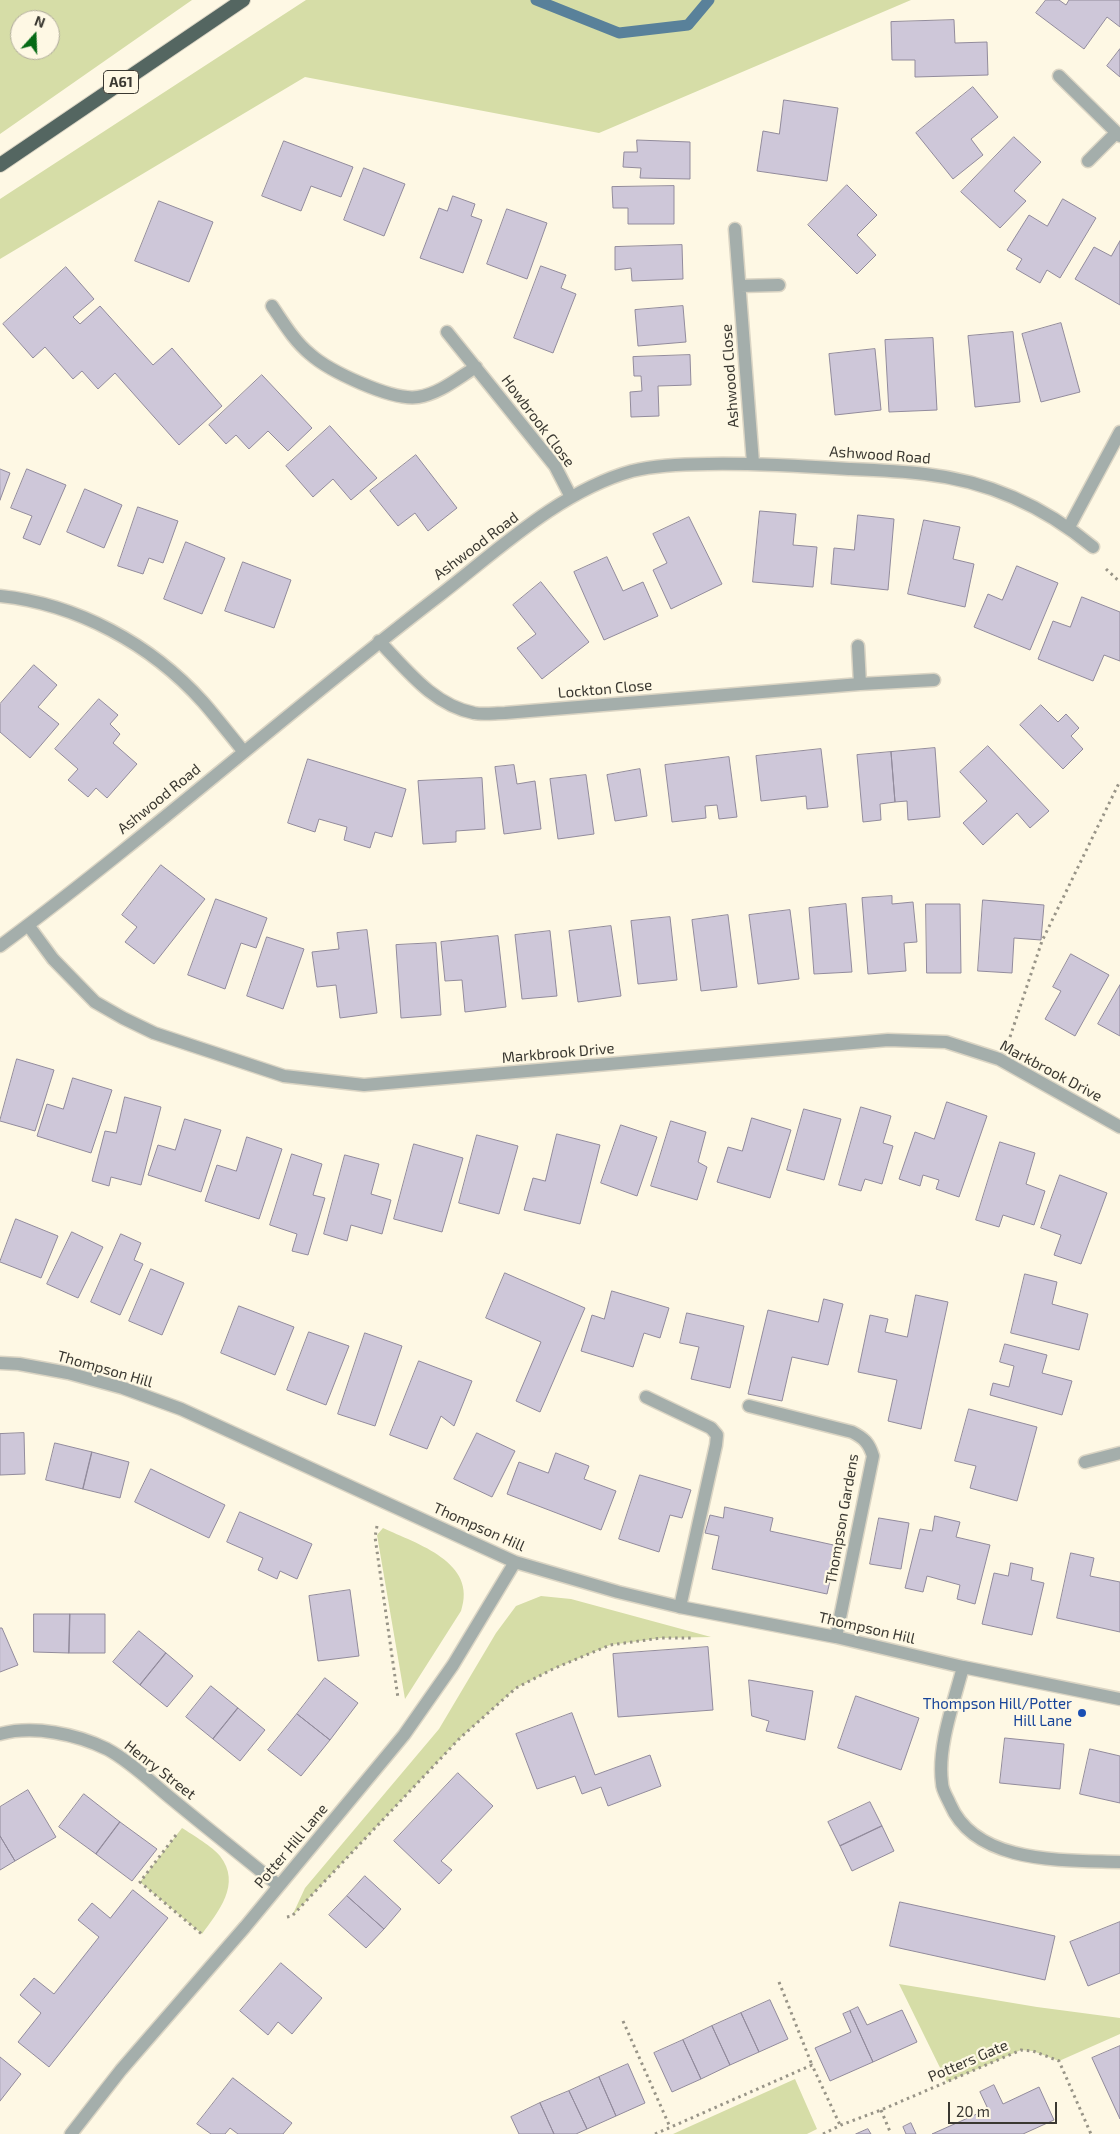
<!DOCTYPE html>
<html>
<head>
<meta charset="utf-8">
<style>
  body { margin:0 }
  #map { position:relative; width:1120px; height:2134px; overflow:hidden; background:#fef8e4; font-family:"Exo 2",sans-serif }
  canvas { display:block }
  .north { position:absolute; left:10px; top:10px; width:50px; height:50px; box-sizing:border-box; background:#fef8e4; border:1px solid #b0ab9c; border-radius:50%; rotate:20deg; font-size:14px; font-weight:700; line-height:20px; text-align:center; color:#3a3831 }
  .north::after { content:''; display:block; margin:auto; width:18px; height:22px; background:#066a16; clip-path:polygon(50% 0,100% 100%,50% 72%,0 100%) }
  .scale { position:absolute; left:948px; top:2102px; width:109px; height:22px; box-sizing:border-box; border:2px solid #3a3831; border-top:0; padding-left:6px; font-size:15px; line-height:18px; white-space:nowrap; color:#3a3831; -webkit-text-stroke:4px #fef8e4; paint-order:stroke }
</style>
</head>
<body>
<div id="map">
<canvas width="1120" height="2134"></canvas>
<div class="north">N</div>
<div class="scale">20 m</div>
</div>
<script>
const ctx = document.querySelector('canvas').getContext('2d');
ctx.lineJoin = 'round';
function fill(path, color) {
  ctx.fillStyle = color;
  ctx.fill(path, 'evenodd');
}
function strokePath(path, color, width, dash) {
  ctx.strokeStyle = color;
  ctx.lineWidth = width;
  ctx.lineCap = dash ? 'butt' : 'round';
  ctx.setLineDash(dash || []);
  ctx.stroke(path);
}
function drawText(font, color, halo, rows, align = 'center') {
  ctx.font = font + ' "Exo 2",sans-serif';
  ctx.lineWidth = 4.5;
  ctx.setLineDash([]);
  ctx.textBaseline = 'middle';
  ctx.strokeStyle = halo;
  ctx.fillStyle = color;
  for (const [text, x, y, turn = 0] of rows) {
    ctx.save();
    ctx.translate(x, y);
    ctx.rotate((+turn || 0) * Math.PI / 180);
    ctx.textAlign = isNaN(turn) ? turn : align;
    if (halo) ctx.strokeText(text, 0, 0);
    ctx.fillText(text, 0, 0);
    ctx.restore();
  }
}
fill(new Path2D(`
  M 0,0 L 192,0 L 0,134 ZM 20,20 L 50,20 L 50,50 L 20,50 Z
  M 306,0 L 911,0 L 599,133 L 305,77 L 0,259 L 0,199 Z
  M 383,1528 C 417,1544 478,1562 461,1611 L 405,1699 L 377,1535 Z
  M 541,1596 L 571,1599 L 711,1637 L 661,1638 L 610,1645 L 553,1669 L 516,1688 L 460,1738 L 292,1916 L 305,1888 L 439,1729 L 496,1633 L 516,1606 Z
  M 182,1828 C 193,1835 213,1847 220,1856 C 242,1884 218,1912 202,1934 L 140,1882 Z
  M 899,1984 L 1037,2007 L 1120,2018 L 1120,2034 L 1059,2061 L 1033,2051 L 1021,2050 L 947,2082 Z
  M 795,2079 L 817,2129 L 807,2134 L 673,2134 Z`), '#d6dda7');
strokePath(new Path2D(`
  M 536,0 L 619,33 L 688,25 L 709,0`), '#59819a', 11);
const building = new Path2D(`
  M 1046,0 L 1059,0 L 1066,5 L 1069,0 L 1120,0 L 1120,27 L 1107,17 L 1084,49 L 1036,13 Z
  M 954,20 L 955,43 L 987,42 L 988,75 L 915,77 L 915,60 L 892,60 L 891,22 Z
  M 1120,49 L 1120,77 L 1107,66 Z
  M 973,87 L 998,117 L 971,139 L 983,155 L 953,179 L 916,133 Z
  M 784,100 L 838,108 L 827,181 L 757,171 L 763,131 L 779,134 Z
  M 1014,137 L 1041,162 L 1014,191 L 1026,201 L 1000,228 L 961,192 Z
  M 637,140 L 690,142 L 690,179 L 640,178 L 641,168 L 623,167 L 624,152 L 637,152 Z
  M 284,141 L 353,167 L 341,197 L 311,186 L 301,211 L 262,196 Z
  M 364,168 L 405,184 L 384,236 L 344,220 Z
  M 847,185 L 877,215 L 857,235 L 876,255 L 857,274 L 808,225 Z
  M 674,186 L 674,224 L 628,224 L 628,208 L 613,208 L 612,187 Z
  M 453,196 L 475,204 L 471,216 L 482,220 L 463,273 L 420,258 L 439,208 L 447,211 Z
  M 1063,199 L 1096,218 L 1060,278 L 1047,270 L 1040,283 L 1016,269 L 1022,259 L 1007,250 L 1029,215 L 1047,226 Z
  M 159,201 L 213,222 L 189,282 L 135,261 Z
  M 507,209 L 547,223 L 527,279 L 487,264 Z
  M 1120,241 L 1120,305 L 1075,279 L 1094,247 L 1111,256 Z
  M 682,245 L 683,279 L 632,281 L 631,268 L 615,270 L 615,247 Z
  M 541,266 L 566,275 L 561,288 L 576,294 L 553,353 L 514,338 Z
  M 66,267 L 94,299 L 73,317 L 80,324 L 100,306 L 153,365 L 172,348 L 222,406 L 179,445 L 115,373 L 98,389 L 82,371 L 73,379 L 45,347 L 33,358 L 3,324 Z
  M 683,306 L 686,342 L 638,346 L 635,310 Z
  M 1061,323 L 1080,392 L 1041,402 L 1022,334 Z
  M 1013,332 L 1020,402 L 975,407 L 968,336 Z
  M 933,338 L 937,410 L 889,412 L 885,340 Z
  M 875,349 L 881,410 L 835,415 L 829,354 Z
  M 690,355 L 691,385 L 658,386 L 659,416 L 631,417 L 630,392 L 642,391 L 641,376 L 634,376 L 633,357 Z
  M 262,375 L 312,428 L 288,451 L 268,431 L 249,449 L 236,435 L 226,444 L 209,425 Z
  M 330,426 L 377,478 L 351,500 L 333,479 L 313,497 L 286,466 Z
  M 416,455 L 457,508 L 428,531 L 415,513 L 398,526 L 370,491 Z
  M 0,469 L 10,473 L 0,500 Z
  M 27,469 L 66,485 L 40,545 L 23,538 L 32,516 L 11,508 Z
  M 85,489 L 122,505 L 104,548 L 67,532 Z
  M 138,507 L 178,521 L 163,563 L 149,558 L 143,574 L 118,566 Z
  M 760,511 L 796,514 L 793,545 L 817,547 L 813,587 L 753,582 Z
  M 858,515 L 894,519 L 888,590 L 831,584 L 834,548 L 854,550 Z
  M 689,517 L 722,584 L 671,609 L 653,570 L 667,563 L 653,534 Z
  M 924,520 L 960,527 L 953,559 L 974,564 L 965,607 L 908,594 Z
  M 186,542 L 225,558 L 202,614 L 164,599 Z
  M 607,557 L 623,591 L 643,582 L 658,616 L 604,640 L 574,572 Z
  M 243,562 L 291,580 L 274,628 L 225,611 Z
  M 1017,566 L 1058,583 L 1030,650 L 974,627 L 988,594 L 1002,600 Z
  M 541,582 L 589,642 L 542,679 L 517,648 L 536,634 L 513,605 Z
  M 1082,597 L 1120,612 L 1120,661 L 1104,655 L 1093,681 L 1038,659 L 1053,621 L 1070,627 Z
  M 34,665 L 57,685 L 38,707 L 59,724 L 30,758 L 0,732 L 0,704 Z
  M 99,699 L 118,715 L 110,724 L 120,734 L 113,743 L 137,764 L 107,798 L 96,788 L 88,797 L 68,780 L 78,769 L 55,749 Z
  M 1041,705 L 1058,722 L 1066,714 L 1079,728 L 1071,736 L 1083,749 L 1063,769 L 1020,725 Z
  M 988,746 L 1049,811 L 1030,828 L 1017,813 L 983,845 L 963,823 L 987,801 L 960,772 Z
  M 935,748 L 940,817 L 908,820 L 907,801 L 895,802 L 891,752 Z
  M 821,749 L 828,807 L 807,809 L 806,796 L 761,801 L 756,756 Z
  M 891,752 L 895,802 L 880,804 L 881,820 L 863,822 L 857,755 Z
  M 729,757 L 737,817 L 719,819 L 717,805 L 705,806 L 706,818 L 672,822 L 665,765 Z
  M 308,759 L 406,789 L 392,837 L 375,832 L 370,848 L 344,840 L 347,827 L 319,819 L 315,832 L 288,823 Z
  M 514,765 L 517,784 L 535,781 L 541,829 L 504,834 L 495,767 Z
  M 640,769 L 647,816 L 615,821 L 607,775 Z
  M 586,775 L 594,834 L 558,839 L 550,779 Z
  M 482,778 L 485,829 L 456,831 L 456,842 L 423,844 L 418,781 Z
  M 161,865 L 205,899 L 154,964 L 125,942 L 137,927 L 122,915 Z
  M 892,896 L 892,904 L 913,902 L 917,942 L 904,943 L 906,971 L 868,974 L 862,898 Z
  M 216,899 L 267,918 L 256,948 L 241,943 L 225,989 L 188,975 Z
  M 983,900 L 1044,905 L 1041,940 L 1014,938 L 1012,973 L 978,971 Z
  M 846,904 L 852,972 L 814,974 L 809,908 Z
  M 926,904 L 960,904 L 961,973 L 927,973 Z
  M 790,910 L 799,979 L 758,984 L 749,915 Z
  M 728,915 L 737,987 L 701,991 L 692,920 Z
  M 670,917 L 677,980 L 638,984 L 631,921 Z
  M 611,926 L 621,996 L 578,1002 L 569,931 Z
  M 367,930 L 377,1013 L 340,1018 L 336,985 L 317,987 L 312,952 L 339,949 L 337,933 Z
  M 550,931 L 557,996 L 522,999 L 515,935 Z
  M 498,936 L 506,1007 L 465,1012 L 462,980 L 445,981 L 441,942 Z
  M 267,937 L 304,949 L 283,1009 L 247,996 Z
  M 436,943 L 441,1015 L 401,1018 L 396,945 Z
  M 1071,954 L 1109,975 L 1075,1036 L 1045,1019 L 1061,991 L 1053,987 Z
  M 1120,985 L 1120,1036 L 1098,1024 Z
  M 17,1059 L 54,1070 L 35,1131 L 0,1121 Z
  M 73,1078 L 112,1090 L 91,1153 L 37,1136 L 47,1104 L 63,1109 Z
  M 125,1097 L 161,1107 L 141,1185 L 111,1177 L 109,1186 L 92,1181 L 105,1131 L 116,1133 Z
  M 947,1102 L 987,1116 L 959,1197 L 936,1189 L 939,1180 L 923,1175 L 920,1186 L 899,1179 L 915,1132 L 934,1139 Z
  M 861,1107 L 891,1116 L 883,1143 L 893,1146 L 882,1184 L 865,1179 L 861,1191 L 839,1185 Z
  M 804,1109 L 841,1119 L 824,1180 L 787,1170 Z
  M 752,1118 L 791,1130 L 770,1198 L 717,1182 L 728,1147 L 742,1151 Z
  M 185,1119 L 221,1130 L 201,1192 L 148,1175 L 158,1145 L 175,1150 Z
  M 671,1121 L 706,1132 L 698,1162 L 707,1167 L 697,1200 L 651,1186 Z
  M 621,1125 L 657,1137 L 637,1196 L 601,1183 Z
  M 557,1134 L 600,1145 L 580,1224 L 524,1210 L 533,1178 L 545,1181 Z
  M 477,1135 L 518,1146 L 499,1214 L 459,1203 Z
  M 247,1137 L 282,1149 L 259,1219 L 205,1201 L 217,1165 L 236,1171 Z
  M 1000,1142 L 1035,1153 L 1026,1184 L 1045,1191 L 1034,1225 L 1003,1215 L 999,1227 L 976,1220 Z
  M 414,1144 L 463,1158 L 442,1232 L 394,1219 Z
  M 292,1154 L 322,1164 L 313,1195 L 325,1198 L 308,1255 L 292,1251 L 297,1234 L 270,1225 Z
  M 345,1155 L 379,1164 L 371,1194 L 391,1200 L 382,1234 L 351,1225 L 347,1241 L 324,1234 Z
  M 1060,1175 L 1107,1193 L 1081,1264 L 1054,1255 L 1061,1235 L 1041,1228 Z
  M 16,1219 L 58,1236 L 41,1278 L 0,1262 Z
  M 72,1232 L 103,1247 L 78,1298 L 47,1284 Z
  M 121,1234 L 141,1243 L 134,1260 L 143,1264 L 120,1315 L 91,1302 Z
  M 151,1269 L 184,1283 L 162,1335 L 129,1321 Z
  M 505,1273 L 585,1308 L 540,1412 L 516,1401 L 541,1342 L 486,1318 Z
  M 1025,1274 L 1057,1282 L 1052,1304 L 1088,1314 L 1079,1350 L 1011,1333 Z
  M 612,1291 L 669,1308 L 660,1338 L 644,1333 L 633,1367 L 581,1351 L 592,1315 L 604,1319 Z
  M 916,1295 L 948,1302 L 921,1429 L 888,1421 L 897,1380 L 858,1372 L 870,1315 L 888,1319 L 885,1332 L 907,1337 Z
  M 824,1299 L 843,1304 L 828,1365 L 792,1357 L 782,1401 L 748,1394 L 768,1310 L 818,1322 Z
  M 239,1306 L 294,1327 L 275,1375 L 221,1353 Z
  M 687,1313 L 744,1326 L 730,1388 L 691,1379 L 699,1347 L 680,1343 Z
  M 309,1332 L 349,1346 L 326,1405 L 287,1390 Z
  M 365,1333 L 402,1346 L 375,1426 L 338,1414 Z
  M 1005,1344 L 1047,1355 L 1042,1373 L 1072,1381 L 1062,1415 L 990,1395 L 993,1383 L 1009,1387 L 1014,1366 L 1000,1362 Z
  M 419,1361 L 472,1381 L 454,1426 L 441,1416 L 427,1449 L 390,1435 Z
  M 969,1409 L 1037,1427 L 1017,1501 L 970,1488 L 976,1466 L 955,1461 Z
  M 24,1433 L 25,1474 L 0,1475 L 0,1434 Z
  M 477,1433 L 515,1451 L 492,1497 L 454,1479 Z
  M 55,1443 L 92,1452 L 83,1489 L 46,1480 Z
  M 92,1452 L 129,1462 L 120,1498 L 83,1489 Z
  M 556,1453 L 589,1466 L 584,1479 L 616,1491 L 601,1530 L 507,1494 L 519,1462 L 548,1473 Z
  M 151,1469 L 225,1505 L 209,1538 L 135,1502 Z
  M 640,1475 L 691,1490 L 682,1518 L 670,1515 L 659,1552 L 619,1539 Z
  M 725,1507 L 773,1518 L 770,1531 L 838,1546 L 827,1594 L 712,1569 L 719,1536 L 705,1533 L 710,1515 L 723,1518 Z
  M 240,1512 L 312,1544 L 297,1579 L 280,1571 L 277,1579 L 258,1570 L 263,1558 L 227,1542 Z
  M 935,1516 L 960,1522 L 956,1537 L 990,1545 L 975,1604 L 957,1599 L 960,1585 L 927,1576 L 923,1592 L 905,1588 L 920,1529 L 932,1531 Z
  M 879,1518 L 909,1523 L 901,1569 L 870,1564 Z
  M 1071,1553 L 1094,1558 L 1090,1576 L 1120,1582 L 1120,1632 L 1057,1618 Z
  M 1011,1563 L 1033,1568 L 1031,1580 L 1044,1583 L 1032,1635 L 982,1624 L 994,1573 L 1008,1576 Z
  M 350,1590 L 359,1656 L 318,1661 L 309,1596 Z
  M 34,1614 L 70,1614 L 69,1653 L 34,1652 Z
  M 70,1614 L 105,1614 L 105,1653 L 69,1653 Z
  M 0,1628 L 2,1628 L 18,1665 L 0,1672 Z
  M 139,1631 L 166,1653 L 140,1685 L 113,1662 Z
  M 708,1647 L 713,1710 L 618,1717 L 613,1654 Z
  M 166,1653 L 193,1676 L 167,1707 L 140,1685 Z
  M 325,1678 L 358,1703 L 330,1740 L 297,1714 Z
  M 749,1680 L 813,1691 L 805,1740 L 766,1731 L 769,1721 L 752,1716 Z
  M 211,1686 L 238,1708 L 213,1739 L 186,1717 Z
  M 856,1696 L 919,1718 L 901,1770 L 838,1748 Z
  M 238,1708 L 265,1730 L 240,1761 L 213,1739 Z
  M 572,1713 L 595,1775 L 650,1755 L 661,1786 L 608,1806 L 601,1787 L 582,1794 L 575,1776 L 537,1789 L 516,1734 Z
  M 297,1714 L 330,1740 L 301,1776 L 268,1750 Z
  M 1005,1738 L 1064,1744 L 1060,1789 L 1000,1783 Z
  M 1090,1749 L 1120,1756 L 1120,1803 L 1080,1794 Z
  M 458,1773 L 493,1806 L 441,1861 L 452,1870 L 439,1884 L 394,1841 Z
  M 28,1790 L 56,1837 L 15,1861 L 0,1836 L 0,1807 Z
  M 84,1794 L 120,1822 L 96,1854 L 59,1827 Z
  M 870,1802 L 882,1826 L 840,1846 L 828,1822 Z
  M 120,1822 L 157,1849 L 132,1881 L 96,1854 Z
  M 882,1826 L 894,1851 L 852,1871 L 840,1846 Z
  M 0,1836 L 15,1861 L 0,1870 Z
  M 365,1876 L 401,1909 L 384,1929 L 347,1896 Z
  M 133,1890 L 168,1918 L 49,2067 L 18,2042 L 41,2013 L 20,1995 L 34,1978 L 54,1994 L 99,1937 L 78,1920 L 92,1903 L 110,1918 Z
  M 347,1896 L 384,1929 L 366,1948 L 329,1915 Z
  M 900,1902 L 1055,1936 L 1045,1980 L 890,1946 Z
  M 1120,1922 L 1120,1973 L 1088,1986 L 1070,1942 Z
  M 281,1963 L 322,1998 L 292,2034 L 278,2022 L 268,2035 L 240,2011 Z
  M 770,2000 L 788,2039 L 759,2052 L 741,2013 Z
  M 858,2007 L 867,2025 L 902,2010 L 917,2042 L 873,2062 L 850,2011 Z
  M 850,2011 L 873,2062 L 830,2081 L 815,2048 L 851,2032 L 843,2014 Z
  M 741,2013 L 759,2052 L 730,2065 L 712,2026 Z
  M 712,2026 L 730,2065 L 701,2079 L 683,2040 Z
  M 683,2040 L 701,2079 L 672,2092 L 654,2053 Z
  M 1120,2046 L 1120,2119 L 1092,2058 Z
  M 0,2057 L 21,2074 L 0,2101 Z
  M 628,2064 L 645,2103 L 616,2116 L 599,2077 Z
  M 599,2077 L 616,2116 L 587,2129 L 569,2091 Z
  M 233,2078 L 292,2123 L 283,2134 L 238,2134 L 230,2128 L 225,2134 L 211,2134 L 197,2124 Z
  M 994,2085 L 1003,2104 L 1039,2087 L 1054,2120 L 1023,2134 L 932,2134 L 988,2109 L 980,2092 Z
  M 569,2091 L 587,2129 L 576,2134 L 554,2134 L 540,2103 Z
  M 540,2103 L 554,2134 L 519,2134 L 511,2117 Z
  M 911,2123 L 916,2134 L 906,2134 L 903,2127 Z
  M 868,2129 L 871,2134 L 856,2134 Z`);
fill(building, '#cec7d9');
strokePath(building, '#928b9c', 1);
const service = new Path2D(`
  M 646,1397 L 711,1428 L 717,1435 L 716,1445 L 680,1607`);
const minor = new Path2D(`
  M 1059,76 L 1120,136
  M 1088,161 L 1116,133
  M 735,229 L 753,463
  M 740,286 L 779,285
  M 272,306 C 283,322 294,341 310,354 C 329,371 392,401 418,397 C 439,394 458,378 476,367
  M 447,332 L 555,466 L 571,497
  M 1069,527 L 1120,432
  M 0,596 C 77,604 151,644 203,702 C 217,718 230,735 244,752
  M 379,641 C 407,670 433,705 474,713 C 483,715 495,713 505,713 L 860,684 L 934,680
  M 858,646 L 860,684
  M 28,925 L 53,959 L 95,1002 L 123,1018 L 154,1033 L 284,1076 L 364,1085 L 888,1040 L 946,1042 L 999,1059 L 1120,1127
  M 0,946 C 151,834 291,709 440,595 C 498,550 560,491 632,471 C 657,465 682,464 708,464 C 755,463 802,466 849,469 C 874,470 900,471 925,474 C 988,481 1045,507 1093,547
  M 0,1363 L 19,1364 L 68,1373 L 123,1388 L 181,1409 L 515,1562 L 618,1592 L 680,1607 L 836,1637 L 963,1667 L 1120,1699
  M 749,1406 L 852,1432 C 864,1438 869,1443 873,1456 L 836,1637
  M 1085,1462 L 1120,1453
  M 963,1667 C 954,1702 937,1747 942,1783 C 942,1790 947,1797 950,1804 C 976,1865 1065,1860 1120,1862
  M 0,1734 C 34,1725 76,1734 107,1749 C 131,1762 152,1783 173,1800 C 208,1829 244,1857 279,1886
  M 71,2134 L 121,2070 L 245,1927 L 404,1735 L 453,1665 L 515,1562`);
const trunk = new Path2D(`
  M 0,165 L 243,0`);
strokePath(service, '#dbd5c4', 15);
strokePath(minor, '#dbd5c4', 15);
strokePath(trunk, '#dbd5c4', 16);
strokePath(new Path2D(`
  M 1106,569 L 1120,582
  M 1010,1037 L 1042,941 L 1120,781
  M 377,1526 L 375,1537 L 398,1698
  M 176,1835 L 140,1882 L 204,1936
  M 287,1917 L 292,1916 L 460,1738 L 516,1688 L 553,1669 L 610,1645 L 661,1638 L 692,1638
  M 779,1982 L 812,2065
  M 623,2021 L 670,2127
  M 881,2110 L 891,2134
  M 655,2134 L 812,2065 L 840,2125
  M 823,2134 L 841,2125 L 881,2110 L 1021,2050 L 1033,2051 L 1059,2061 L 1091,2134`), '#989487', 3, [2.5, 4]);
strokePath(service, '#a4aeab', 12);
strokePath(minor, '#a4aeab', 12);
strokePath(trunk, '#546661', 14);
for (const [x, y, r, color] of [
  [1082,1713,5,"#1a4fb4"]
]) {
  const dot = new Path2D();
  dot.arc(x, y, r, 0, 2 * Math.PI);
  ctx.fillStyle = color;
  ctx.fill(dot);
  strokePath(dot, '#fef8e4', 2);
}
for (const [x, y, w] of [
  [121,82,35]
]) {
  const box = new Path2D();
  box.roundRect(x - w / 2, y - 11.5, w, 23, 4);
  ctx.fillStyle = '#fef8e4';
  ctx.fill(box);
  strokePath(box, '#3a3831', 1);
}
drawText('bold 14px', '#3a3831', null, [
  ["A61",121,82]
]);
drawText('15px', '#3a3831', '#fef8e4', [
  ["Ashwood Close",730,376,-94],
  ["Howbrook Close",538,421,53],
  ["Ashwood Road",880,455,4],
  ["Ashwood Road",476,546,-37],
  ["Lockton Close",605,689,-5],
  ["Ashwood Road",159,799,-39],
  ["Markbrook Drive",558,1053,-5],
  ["Markbrook Drive",1051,1071,28],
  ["Thompson Hill",105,1369,16],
  ["Thompson Gardens",842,1519,-80],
  ["Thompson Hill",479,1527,24],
  ["Thompson Hill",867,1628,13],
  ["Henry Street",160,1770,38],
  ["Potter Hill Lane",291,1846,-50],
  ["Potters Gate",968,2061,-23]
]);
drawText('15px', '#164399', '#fef8e4', [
  ["Thompson Hill/Potter",1072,1704],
  ["Hill Lane",1072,1721]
], 'right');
</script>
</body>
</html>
